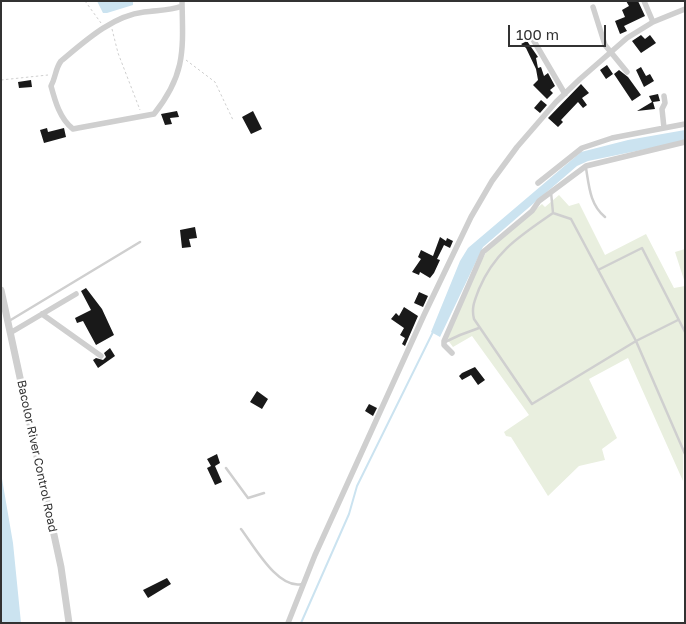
<!DOCTYPE html>
<html>
<head>
<meta charset="utf-8">
<style>
  body { margin:0 }
  #map { position:relative; width:686px; height:624px; overflow:hidden; background:#fff; font-family:"Golos Text",sans-serif }
  canvas { display:block }
  .frame { position:absolute; inset:0; border:2px solid #323232; pointer-events:none }
  .scale { position:absolute; left:508px; top:25px; width:98px; height:22px; box-sizing:border-box; border:2px solid #323232; border-top:0; padding-left:6px; font-size:15px; line-height:18px; white-space:nowrap; color:#323232; -webkit-text-stroke:4px #fff; paint-order:stroke }
</style>
</head>
<body>
<div id="map">
<canvas width="686" height="624"></canvas>
<div class="frame"></div>
<div class="scale">100 m</div>
</div>
<script>
const ctx = document.querySelector('canvas').getContext('2d');
ctx.lineJoin = 'round';
function fill(path, color) {
  ctx.fillStyle = color;
  ctx.fill(path, 'evenodd');
}
function strokePath(path, color, width, dash) {
  ctx.strokeStyle = color;
  ctx.lineWidth = width;
  ctx.lineCap = dash ? 'butt' : 'round';
  ctx.setLineDash(dash || []);
  ctx.stroke(path);
}
function drawText(font, color, halo, rows, align = 'center') {
  ctx.font = font + ' "Golos Text",sans-serif';
  ctx.lineWidth = 5;
  ctx.setLineDash([]);
  ctx.textBaseline = 'middle';
  ctx.strokeStyle = halo;
  ctx.fillStyle = color;
  for (const [text, x, y, turn = 0] of rows) {
    ctx.save();
    ctx.translate(x, y);
    ctx.rotate((+turn || 0) * Math.PI / 180);
    ctx.textAlign = isNaN(turn) ? turn : align;
    if (halo) ctx.strokeText(text, 0, 0);
    ctx.fillText(text, 0, 0);
    ctx.restore();
  }
}
fill(new Path2D(`
  M 559,195 L 569,206 L 579,203 L 605,255 L 646,234 L 674,288 L 685,286 L 683,481 L 628,358 L 589,379 L 617,438 L 602,449 L 605,460 L 579,466 L 548,496 L 511,437 L 506,436 L 504,432 L 529,415 L 472,336 L 453,347 L 447,339 L 476,270 L 487,251 L 542,204 L 545,207 Z
  M 685,249 L 685,283 L 675,252 Z`), '#e9efdf');
fill(new Path2D(`
  M 97,1 L 133,1 L 133,5 L 107,13 L 103,13 Z
  M 685,130 L 685,141 L 588,161 L 577,166 L 483,247 L 440,337 L 431,332 L 460,261 L 468,248 L 581,152 L 628,140 Z
  M 1,473 L 13,543 L 21,623 L 1,623 Z`), '#cbe3f0');
strokePath(new Path2D(`
  M 301,623 L 349,514 L 357,486 L 433,332`), '#cbe3f0', 2);
fill(new Path2D(`
  M 626,1 L 638,1 L 645,16 L 624,26 L 627,31 L 620,34 L 615,21 L 625,17 L 622,10 L 629,6 Z
  M 641,35 L 645,39 L 650,35 L 656,43 L 641,53 L 632,41 Z
  M 527,41 L 538,57 L 536,58 L 538,68 L 541,67 L 544,76 L 548,73 L 555,86 L 550,90 L 553,93 L 547,99 L 533,85 L 538,80 L 536,69 L 526,48 L 521,44 Z
  M 607,65 L 613,74 L 606,79 L 600,70 Z
  M 641,67 L 646,76 L 650,74 L 654,81 L 644,87 L 636,70 Z
  M 619,70 L 628,77 L 641,95 L 632,101 L 614,74 Z
  M 31,80 L 32,87 L 19,88 L 18,82 Z
  M 581,84 L 589,93 L 582,98 L 587,105 L 583,108 L 578,102 L 561,120 L 563,122 L 558,127 L 548,118 Z
  M 658,94 L 660,101 L 653,102 L 655,109 L 637,111 L 652,102 L 649,96 Z
  M 541,100 L 547,105 L 540,113 L 534,108 Z
  M 177,111 L 179,117 L 170,118 L 172,124 L 165,125 L 161,114 Z
  M 253,111 L 262,129 L 251,134 L 242,117 Z
  M 47,128 L 48,132 L 64,128 L 66,137 L 44,143 L 40,130 Z
  M 195,227 L 197,238 L 189,239 L 191,247 L 182,248 L 180,230 Z
  M 440,237 L 446,241 L 447,238 L 453,241 L 450,248 L 444,245 L 437,259 L 440,260 L 434,273 L 430,278 L 420,272 L 419,275 L 412,272 L 421,259 L 418,257 L 421,250 L 433,256 Z
  M 86,288 L 102,309 L 114,335 L 96,345 L 83,321 L 77,323 L 75,318 L 91,310 L 81,291 Z
  M 419,292 L 428,296 L 423,307 L 414,303 Z
  M 404,307 L 418,316 L 405,346 L 402,344 L 405,338 L 400,335 L 404,328 L 391,319 L 396,313 L 399,316 Z
  M 110,348 L 115,356 L 98,368 L 93,360 L 96,358 L 103,360 L 106,357 L 104,353 Z
  M 475,367 L 485,380 L 478,385 L 471,375 L 462,380 L 459,376 L 462,373 Z
  M 257,391 L 268,399 L 262,409 L 250,402 Z
  M 369,404 L 377,408 L 373,416 L 365,411 Z
  M 217,454 L 220,463 L 215,466 L 222,482 L 215,485 L 207,468 L 211,466 L 207,459 Z
  M 167,578 L 171,584 L 148,598 L 143,590 Z`), '#191919');
strokePath(new Path2D(`
  M 85,1 L 101,23
  M 112,29 L 118,53 L 140,110
  M 186,60 L 215,82 L 233,120
  M 1,80 L 48,75`), '#cfcfcf', 1, [2.5, 2.5]);
strokePath(new Path2D(`
  M 586,168 C 589,186 590,205 605,217
  M 551,192 L 553,213
  M 553,213 C 520,236 495,251 479,289 C 475,300 471,307 474,319 L 532,404 L 636,341 L 678,320
  M 553,213 L 571,219 L 636,341 L 685,454
  M 598,270 L 642,248 L 685,332
  M 9,321 L 140,242
  M 445,342 L 460,335 L 479,328
  M 226,468 L 248,498 L 264,493
  M 241,529 C 254,546 278,590 302,584`), '#cfcfcf', 2.5);
strokePath(new Path2D(`
  M 182,1 C 183,50 186,74 154,114 L 78,128 L 73,129 C 60,119 55,101 51,86 C 56,77 55,69 61,61 C 85,41 112,16 144,12 C 158,10 169,11 182,6
  M 644,1 L 653,22
  M 593,7 L 605,45 L 627,72
  M 531,36 L 565,94
  M 664,128 L 662,109 L 665,103 L 664,96
  M 538,183 L 582,148 L 612,138 L 685,124
  M 42,314 L 101,356
  M 10,333 L 76,294
  M 452,353 L 444,345 L 444,341 L 483,252 L 532,211 L 539,201 L 586,166 L 685,142
  M 288,623 L 315,555 L 424,315 L 471,217 L 492,181 L 517,147 L 556,102 L 580,79 L 627,38 L 653,22 L 685,9`), '#cfcfcf', 5.5);
strokePath(new Path2D(`
  M 1,290 L 61,567 L 69,623`), '#cfcfcf', 7);
drawText('12px', '#323232', '#fff', [
  ["Bacolor River Control Road",37,456,78]
]);
</script>
</body>
</html>
